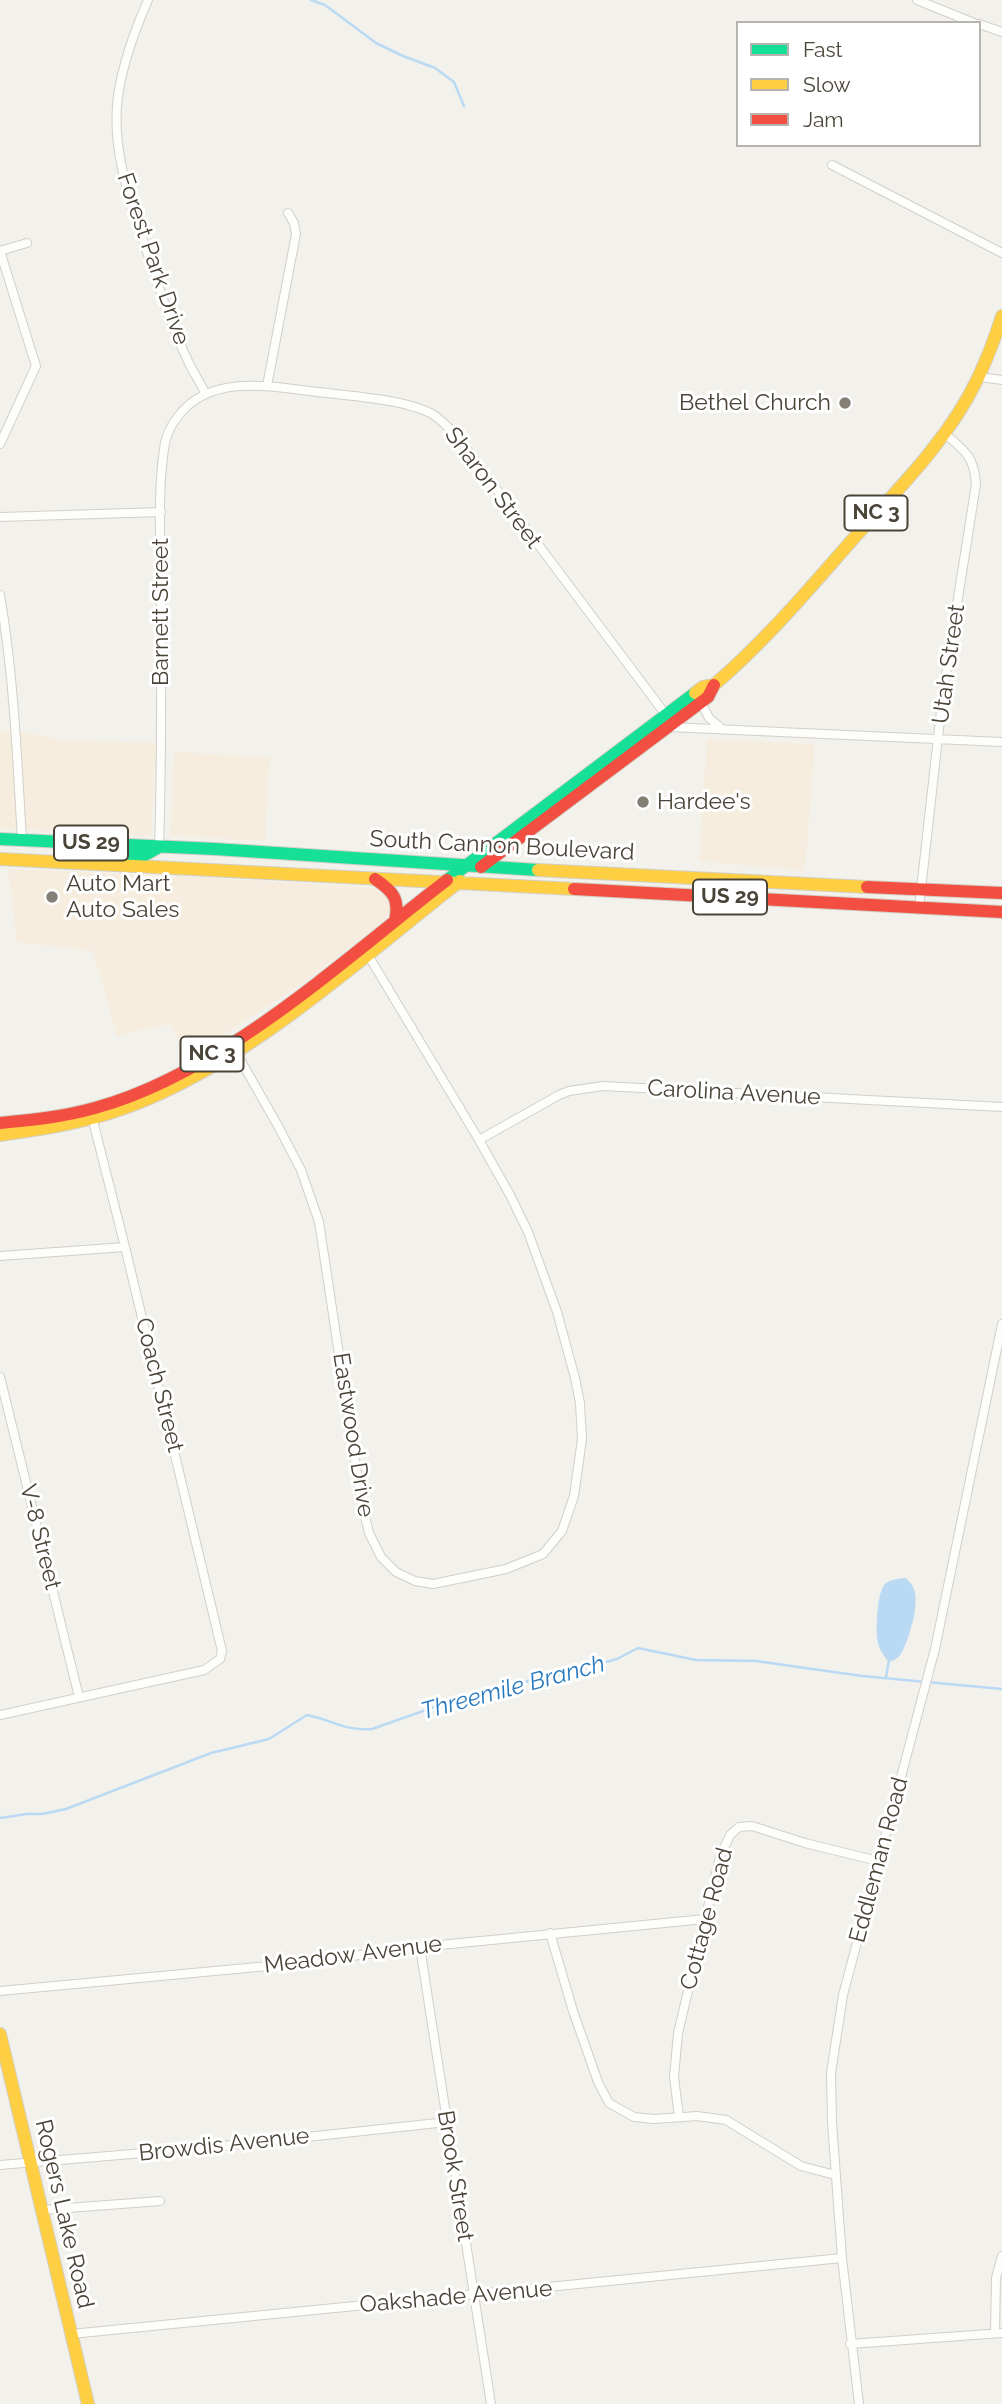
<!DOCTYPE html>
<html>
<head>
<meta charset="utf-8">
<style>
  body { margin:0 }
  #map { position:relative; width:1002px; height:2404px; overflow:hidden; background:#f3f1ec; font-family:Raleway,sans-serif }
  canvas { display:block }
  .legend { position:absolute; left:736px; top:21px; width:245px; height:126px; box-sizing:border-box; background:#fff; border:2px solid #b7b4af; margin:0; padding:9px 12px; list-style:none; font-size:21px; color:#4a4337 }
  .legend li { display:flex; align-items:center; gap:14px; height:35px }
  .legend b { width:35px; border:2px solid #b7b4af }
</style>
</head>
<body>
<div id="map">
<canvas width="1002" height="2404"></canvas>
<ul class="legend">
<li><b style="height:9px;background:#16e098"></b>Fast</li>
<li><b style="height:9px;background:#ffcf43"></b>Slow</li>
<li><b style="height:9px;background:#f24e42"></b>Jam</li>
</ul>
</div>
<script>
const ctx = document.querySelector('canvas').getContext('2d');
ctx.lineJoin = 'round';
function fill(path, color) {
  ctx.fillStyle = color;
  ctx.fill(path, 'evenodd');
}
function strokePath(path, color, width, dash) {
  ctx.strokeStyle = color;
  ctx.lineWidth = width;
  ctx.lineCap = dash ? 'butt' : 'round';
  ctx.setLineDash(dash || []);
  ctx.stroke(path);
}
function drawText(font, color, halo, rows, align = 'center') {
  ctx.font = font + ' Raleway,sans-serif';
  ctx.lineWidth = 6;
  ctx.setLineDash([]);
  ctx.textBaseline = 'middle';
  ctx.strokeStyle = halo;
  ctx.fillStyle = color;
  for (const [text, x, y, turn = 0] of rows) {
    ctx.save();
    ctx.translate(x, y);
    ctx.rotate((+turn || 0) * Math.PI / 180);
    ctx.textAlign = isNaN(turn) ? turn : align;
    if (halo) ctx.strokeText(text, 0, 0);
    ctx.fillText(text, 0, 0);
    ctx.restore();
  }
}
fill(new Path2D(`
  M 0,731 L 22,732 L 63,740 L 156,743 L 151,836 L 0,829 Z
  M 707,739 L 815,744 L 805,871 L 699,861 Z
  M 174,752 L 270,757 L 265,841 L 170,836 Z
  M 8,869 L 181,876 L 363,887 L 380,890 L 389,896 L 392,907 L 386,919 L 296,988 L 179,1063 L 179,1040 L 169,1024 L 117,1036 L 93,951 L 17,942 Z`), '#f6edde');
fill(new Path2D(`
  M 906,1578 C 908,1581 912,1583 913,1587 C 921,1601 909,1639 902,1652 C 899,1658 895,1660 889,1662 C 884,1656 880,1651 878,1643 C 875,1633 877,1591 885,1584 C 891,1579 898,1579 906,1578 Z`), '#badaf3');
strokePath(new Path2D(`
  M 311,0 L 325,5 L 376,43 L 403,56 L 435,68 L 454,82 L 464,106
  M 886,1677 L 889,1660
  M 0,1818 L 27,1814 L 42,1814 L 66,1809 L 211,1753 L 269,1739 L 307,1715 C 333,1720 344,1731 372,1729 L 480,1691 L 558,1675 L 617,1659 L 638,1648 L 696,1660 L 756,1661 L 862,1676 L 1002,1689`), '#badaf3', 2.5);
const street = new Path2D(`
  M 148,0 C 134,32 123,62 118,96 C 111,148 129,197 145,246 C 158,284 170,324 188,361 C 193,372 200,382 205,393
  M 917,0 L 974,23
  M 979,24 L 1002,32
  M 832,165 L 1002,253
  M 0,251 L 36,366 L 0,444
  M 0,251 L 27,243
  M 980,377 L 1002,380
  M 267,386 L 296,234 L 294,223 L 288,213
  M 0,517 L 161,512
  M 0,595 C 14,676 17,758 22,840
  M 701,702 L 709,718 L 720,727
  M 669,727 L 1002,742
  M 159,847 C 162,763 161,681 161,597 C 161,548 157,498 164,449 C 165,437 171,425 179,415 C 208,378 260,384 302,390 C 337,395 403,398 432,414 C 441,419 448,428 456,435 L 666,715
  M 919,907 L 943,693 L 976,484 C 974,456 965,451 945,434
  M 233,1047 L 278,1126 L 301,1170 L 319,1222 L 361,1500 L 369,1533 L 381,1557 L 396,1572 L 415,1581 L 433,1584 L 506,1569 L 543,1554 L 562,1531 L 574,1496 L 582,1439 L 580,1403 L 575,1378 L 557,1312 L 528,1232 L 510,1195 L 479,1140 L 368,955
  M 479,1140 L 559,1095 L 569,1091 L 603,1086 L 1002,1107
  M 0,1256 L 125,1247
  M 0,1377 L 79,1697
  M 0,1715 L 204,1670 L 220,1659 L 222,1651 L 125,1247 L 91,1113
  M 550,1933 L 573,2011 L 598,2082 L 609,2103 L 634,2117 L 654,2119 L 697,2116 L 726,2120 L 801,2166 L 835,2175
  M 420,1947 L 491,2404
  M 0,1991 L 300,1963 L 420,1947 L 705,1919
  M 679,2117 L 674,2077 L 678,2033 L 720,1857 L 730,1835 L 739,1827 L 752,1826 L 805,1843 L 878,1861
  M 0,2165 L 204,2148 L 447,2122
  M 41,2210 L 160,2201
  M 995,2333 L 996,2278 L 1002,2256
  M 71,2334 L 842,2258
  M 850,2344 L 1002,2333
  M 859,2404 L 842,2258 L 832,2122 L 831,2073 L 843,1995 L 935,1649 L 1002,1324`);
const fast = new Path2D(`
  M 0,839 L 215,849 L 538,870
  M 120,858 L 143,856 L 159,847
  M 447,880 L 695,693`);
const slow = new Path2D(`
  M 695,693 L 703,687 L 714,685 C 763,643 804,595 846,547 C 892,495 946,444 977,380 C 987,359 995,338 1002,316
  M 0,859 L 574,889
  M 538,870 L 867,887
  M 0,1135 C 45,1129 88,1122 130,1106 C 250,1061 360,959 460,881
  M 0,2034 L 88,2404`);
const jam = new Path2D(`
  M 481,867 L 708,697 L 714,685
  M 375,879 C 393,891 400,899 395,921
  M 867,887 L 1002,893
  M 574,889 L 1002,912
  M 0,1123 C 32,1120 63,1117 95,1108 C 223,1073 343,960 447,880`);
strokePath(street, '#d1cfc9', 10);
strokePath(fast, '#d3cfc3', 14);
strokePath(slow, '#d3cfc3', 14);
strokePath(jam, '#d3cfc3', 14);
strokePath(street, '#fdfdfc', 8);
strokePath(fast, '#16e098', 12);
strokePath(slow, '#ffcf43', 12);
strokePath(jam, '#f24e42', 12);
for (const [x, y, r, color] of [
  [845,403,7,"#858076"],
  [643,802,7,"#858076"],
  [52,897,7,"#858076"]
]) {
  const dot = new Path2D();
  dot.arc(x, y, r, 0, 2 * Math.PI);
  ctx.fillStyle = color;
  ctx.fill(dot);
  strokePath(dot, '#fff', 2.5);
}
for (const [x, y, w] of [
  [876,513,63],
  [91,843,74],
  [730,897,74],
  [212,1054,63]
]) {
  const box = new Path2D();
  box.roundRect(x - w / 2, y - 17.5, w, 35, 5);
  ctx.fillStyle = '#fff';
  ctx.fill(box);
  strokePath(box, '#4a4337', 2);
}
drawText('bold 21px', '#4a4337', null, [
  ["NC 3",876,513],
  ["US 29",91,843],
  ["US 29",730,897],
  ["NC 3",212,1054]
]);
drawText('23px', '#4a4337', '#fff', [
  ["Forest Park Drive",153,259,71],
  ["Sharon Street",493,488,53],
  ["Barnett Street",161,612,-90],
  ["Utah Street",949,664,-82],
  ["South Cannon Boulevard",502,846,3],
  ["Carolina Avenue",734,1093,3],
  ["Coach Street",159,1385,76],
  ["Eastwood Drive",353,1435,81],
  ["V-8 Street",40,1537,76],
  ["Eddleman Road",879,1860,-75],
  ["Cottage Road",707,1919,-75],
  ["Meadow Avenue",353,1955,-7],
  ["Browdis Avenue",224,2145,-6],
  ["Brook Street",455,2176,81],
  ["Rogers Lake Road",64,2214,77],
  ["Oakshade Avenue",456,2297,-5]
]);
drawText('23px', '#4a4337', '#fff', [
  ["Bethel Church",831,403,"right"],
  ["Hardee's",657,802],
  ["Auto Mart",66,884],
  ["Auto Sales",66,910]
], 'left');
drawText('italic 24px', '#2779bf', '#fff', [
  ["Threemile Branch",513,1688,-15]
]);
</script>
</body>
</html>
